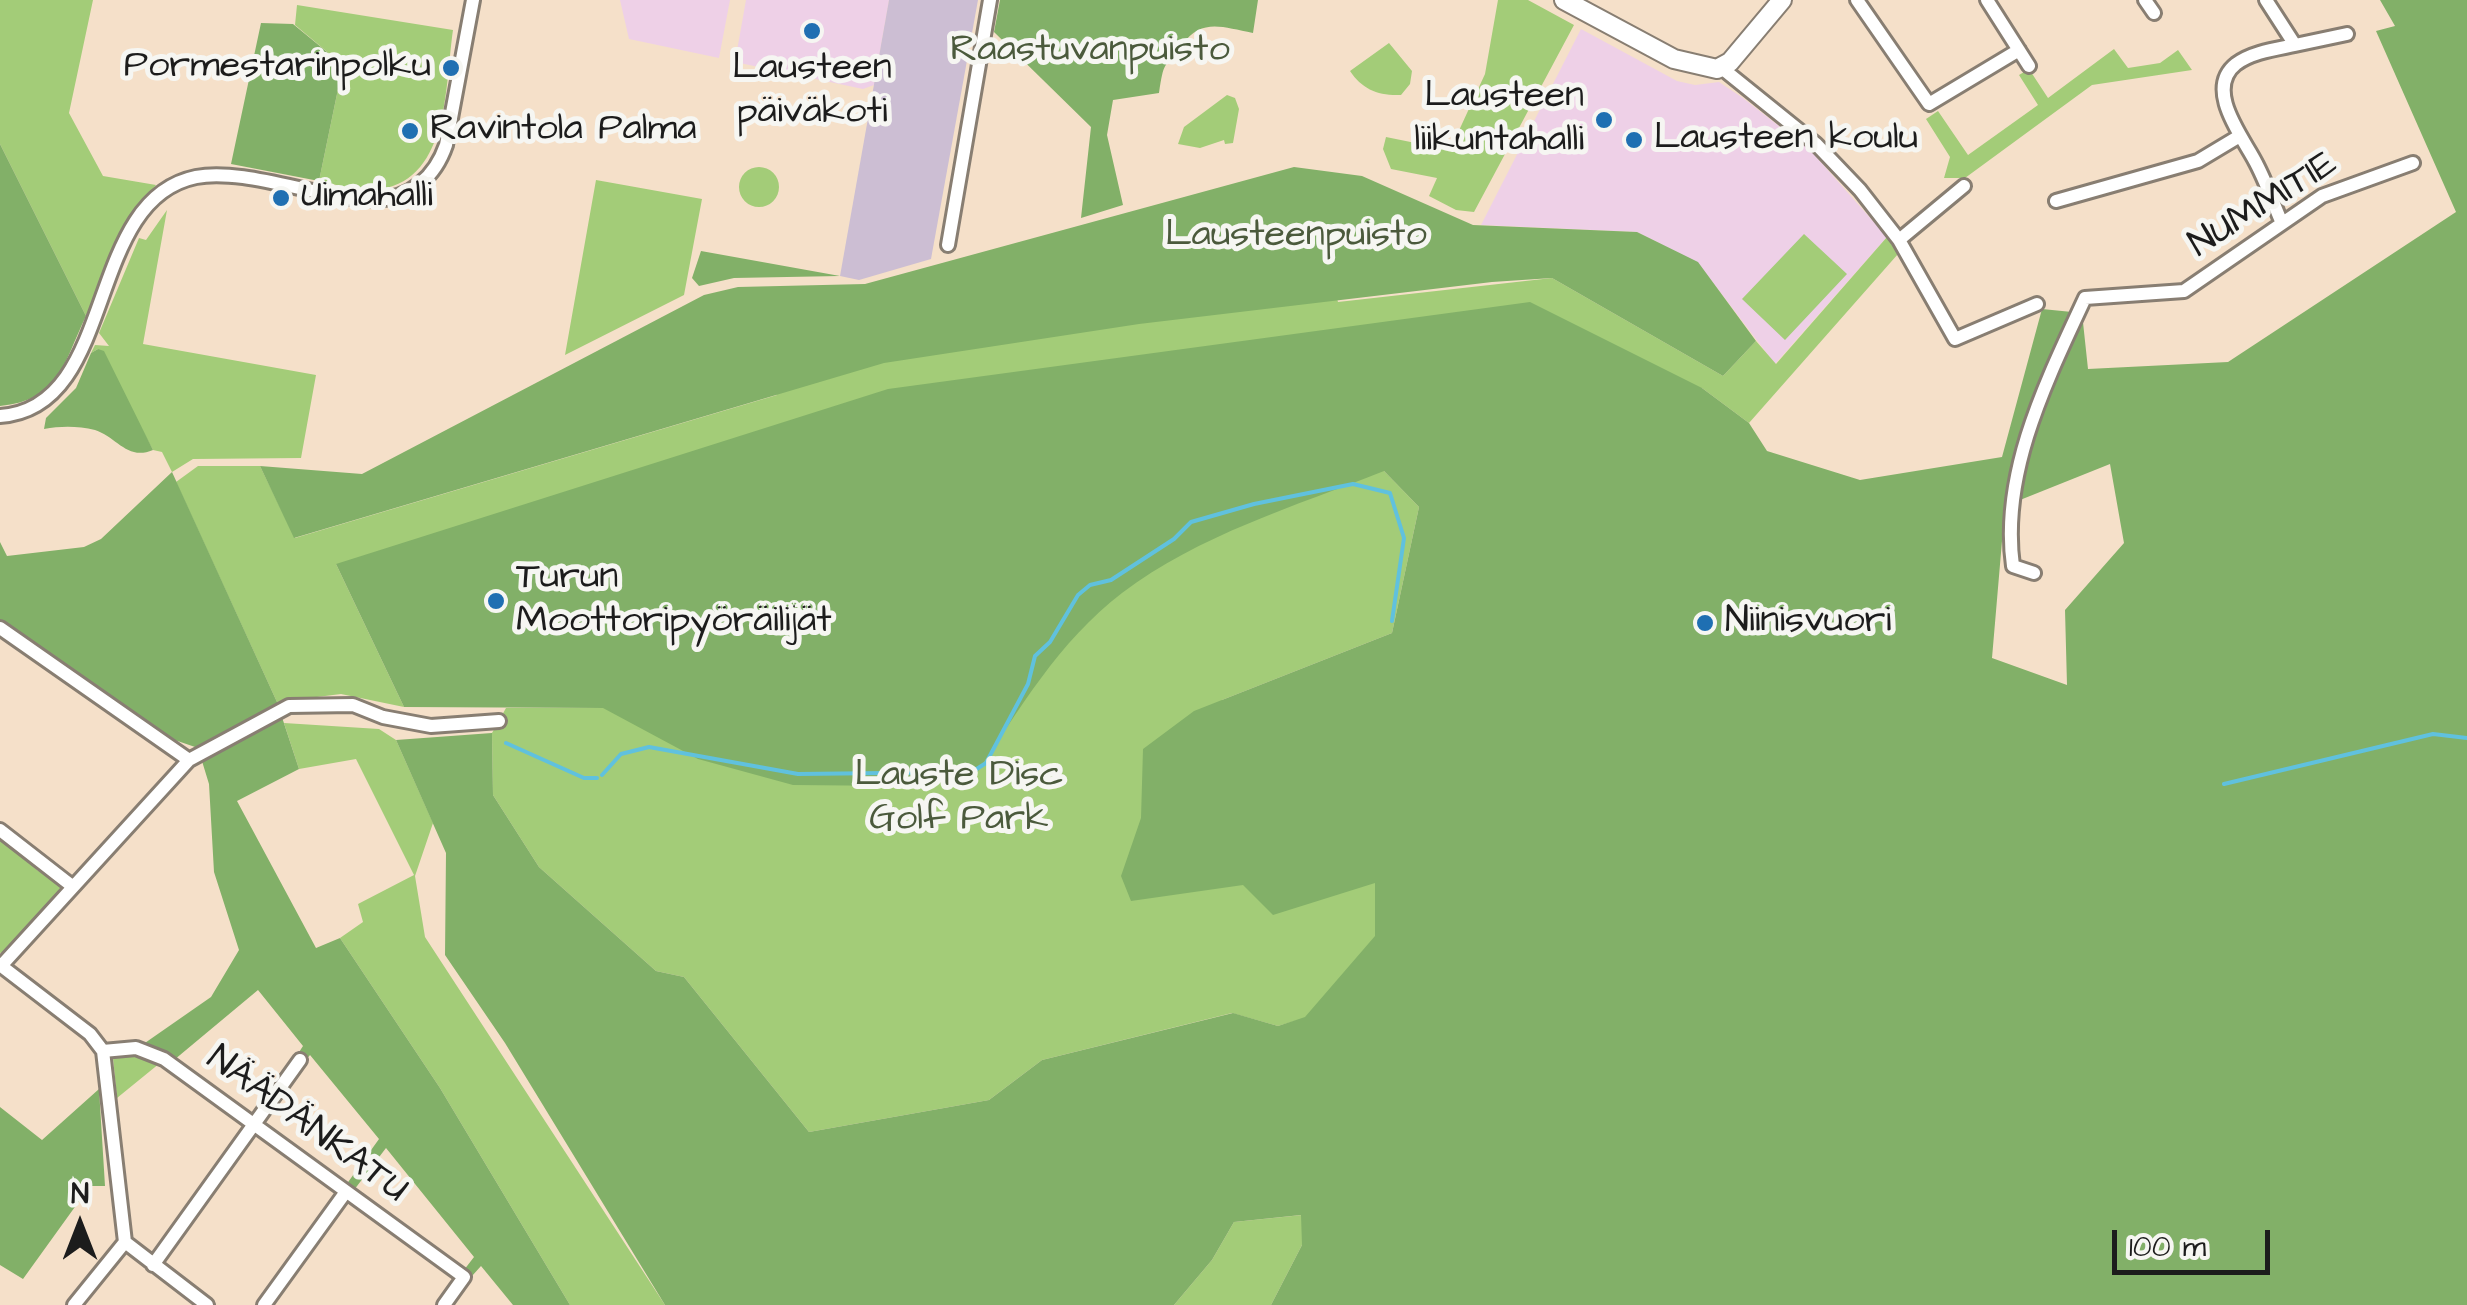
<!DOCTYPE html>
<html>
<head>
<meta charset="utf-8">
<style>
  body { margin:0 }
  #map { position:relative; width:2467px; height:1305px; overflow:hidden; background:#f5e0c9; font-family:"Architects Daughter",sans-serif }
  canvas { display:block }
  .north { position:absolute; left:30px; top:1175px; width:100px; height:100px; -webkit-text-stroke:8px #f6f6f2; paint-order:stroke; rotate:0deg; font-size:28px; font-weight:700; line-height:40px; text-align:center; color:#1c1c1c }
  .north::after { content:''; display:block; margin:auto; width:35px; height:45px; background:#1c1c1c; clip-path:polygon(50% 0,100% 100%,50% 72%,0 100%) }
  .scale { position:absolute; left:2112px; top:1230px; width:158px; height:45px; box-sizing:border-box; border:5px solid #1c1c1c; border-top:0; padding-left:12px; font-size:30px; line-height:35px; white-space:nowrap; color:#1c1c1c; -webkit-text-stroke:8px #f6f6f2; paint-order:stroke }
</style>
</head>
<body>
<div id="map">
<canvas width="2467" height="1305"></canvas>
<div class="north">N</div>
<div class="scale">100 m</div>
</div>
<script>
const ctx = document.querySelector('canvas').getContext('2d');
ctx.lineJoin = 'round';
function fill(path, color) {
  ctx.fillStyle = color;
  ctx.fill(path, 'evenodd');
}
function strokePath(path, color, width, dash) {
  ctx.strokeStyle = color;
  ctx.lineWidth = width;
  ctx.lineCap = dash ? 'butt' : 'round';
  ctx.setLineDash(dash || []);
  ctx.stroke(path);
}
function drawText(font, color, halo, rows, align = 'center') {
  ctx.font = font + ' "Architects Daughter",sans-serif';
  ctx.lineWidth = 10;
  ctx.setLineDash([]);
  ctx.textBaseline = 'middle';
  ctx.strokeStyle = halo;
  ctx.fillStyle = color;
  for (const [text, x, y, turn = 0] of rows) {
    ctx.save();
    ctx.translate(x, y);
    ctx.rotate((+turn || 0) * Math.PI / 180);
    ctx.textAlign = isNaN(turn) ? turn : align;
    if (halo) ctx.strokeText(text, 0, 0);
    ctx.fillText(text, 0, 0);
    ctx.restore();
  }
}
fill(new Path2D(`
  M 620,0 L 730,0 L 719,58 L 629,39 Z
  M 746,0 L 889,0 L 874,85 L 863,89 L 735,62 Z
  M 1581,29 L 1677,81 L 1695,85 L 1719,82 L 1743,98 L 1811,151 L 1887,237 L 1775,364 L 1698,263 L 1637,232 L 1481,225 Z`), '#eed0e7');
fill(new Path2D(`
  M 889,0 L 978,0 L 931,259 L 859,280 L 840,276 Z`), '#ccbed3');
fill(new Path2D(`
  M 0,0 L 93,0 L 69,113 L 103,176 L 156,185 L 136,210 L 86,316 L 0,144 Z
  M 1498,0 L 1528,0 L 1574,25 L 1474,212 L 1456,210 L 1429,196 L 1437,178 L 1391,169 L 1383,149 L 1386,137 L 1450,150 L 1485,74 Z
  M 297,5 L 453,30 C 445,83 450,178 381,189 C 362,193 338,185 319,181 L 343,65 L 295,25 Z
  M 1389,43 L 1412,71 L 1410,84 L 1401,95 C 1378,96 1362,89 1350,71 Z
  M 2114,49 L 2128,68 L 2160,63 L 2178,50 L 2192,70 L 2092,85 L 1965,178 L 1944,178 L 1950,157 L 1926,119 L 1938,111 L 1968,155 L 2038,105 L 2019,75 L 2029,69 L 2048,98 Z
  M 1227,95 L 1235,98 L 1239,109 L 1233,143 L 1225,144 L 1224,140 L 1200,148 L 1178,144 L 1184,127 Z
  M739 187a20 20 0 1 1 40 0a20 20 0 1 1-40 0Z
  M 596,180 L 702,199 L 684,295 L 565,355 Z
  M 167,210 L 143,344 L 316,375 L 301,458 L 193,459 L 172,472 L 162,452 L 153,450 L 98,349 L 91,353 L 95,345 L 109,346 L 99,333 L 139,238 L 146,240 Z
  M 1804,234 L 1847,274 L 1785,340 L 1742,299 Z
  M 1887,237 L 1898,254 L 1749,423 L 1702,388 L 1384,471 L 1419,507 L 1392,633 L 1222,700 L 1376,883 L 1376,907 L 1703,650 L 1308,1264 L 1298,1020 L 1278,1026 L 1232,1013 L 1042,1060 L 989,1100 L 809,1132 L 684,977 L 656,971 L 539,867 L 493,795 L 492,733 L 506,708 L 603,708 L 336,564 L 404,707 L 341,694 L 277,702 L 176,482 L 198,466 L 260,466 L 295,538 L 777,395 L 767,350 L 1325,256 L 1338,302 L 1552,278 L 1723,376 L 1756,341 L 1776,364 Z
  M 284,723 L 379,729 L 396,740 L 433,823 L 415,876 L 425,937 L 665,1305 L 570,1305 L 440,1088 L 340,938 L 363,922 L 358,904 L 414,875 L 356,759 L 299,769 Z
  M 0,832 L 6,845 L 10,840 L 37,870 L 62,885 L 63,891 L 7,951 L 0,953 Z
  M 130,1054 L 160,1063 L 117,1098 L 113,1058 Z
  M 1302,1215 L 1302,1245 L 1271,1305 L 1174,1305 L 1212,1260 L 1234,1222 Z`), '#a3cc78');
fill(new Path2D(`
  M 1000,0 L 1258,0 L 1253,33 C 1221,27 1202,18 1182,45 C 1163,69 1164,61 1159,93 L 1113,100 L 1107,135 L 1123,205 L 1081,218 L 1091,127 L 994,32 Z
  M 2380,0 L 2467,0 L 2467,1305 L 1271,1305 L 1302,1245 L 1301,1215 L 1234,1222 L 1212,1260 L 1174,1305 L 665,1305 L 505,1043 L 445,955 L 446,853 L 396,740 L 492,733 L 493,795 L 539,867 L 656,971 L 684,977 L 809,1132 L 989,1100 L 1042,1060 L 1233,1013 L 1278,1026 L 1305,1017 L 1375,936 L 1375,883 L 1273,915 L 1243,885 L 1131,901 L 1121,876 L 1141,818 L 1143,749 L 1194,711 L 1392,633 L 1419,507 L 1384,471 C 1296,506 1198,535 1122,593 C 1059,641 1018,711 975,776 L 901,786 L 793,785 L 698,759 L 603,708 L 404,707 L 336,564 L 888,389 L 1530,302 L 1702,388 L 1749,423 L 1767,451 L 1860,480 L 2002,457 L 2042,309 L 2082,313 L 2088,369 L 2228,362 L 2456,212 L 2376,31 L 2395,26 ZM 2110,464 L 2124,543 L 2065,610 L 2067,685 L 1992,658 L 2005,506 Z
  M 261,23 L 293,24 L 343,65 L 319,181 L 231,164 Z
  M 0,144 L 86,316 C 63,364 60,400 0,406 Z
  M 1294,167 L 1362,176 L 1473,225 L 1637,232 L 1698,262 L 1756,341 L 1723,376 L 1552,278 L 1492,282 L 1139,324 L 884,363 L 294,538 L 260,466 L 362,474 L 704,295 L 738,287 L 865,284 Z
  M 701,251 L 840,276 L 734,278 L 699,286 L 692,278 Z
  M 98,349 L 104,351 L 153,450 C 127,461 117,437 95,430 C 78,426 61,426 44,429 L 46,418 L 76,388 L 91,353 Z
  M 172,472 L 277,702 L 299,769 L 237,801 L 316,948 L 340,938 L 440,1088 L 570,1305 L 513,1305 L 481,1266 L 472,1276 L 464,1270 L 474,1257 L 386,1148 L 354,1190 L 346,1185 L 379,1139 L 310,1055 L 299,1069 L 292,1063 L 303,1046 L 258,990 L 174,1060 L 142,1045 L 211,997 L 239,950 L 214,872 L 209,784 L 198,748 L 163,736 L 0,622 L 0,542 L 7,556 L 84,547 L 101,539 Z
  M 99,1089 L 105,1186 L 90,1186 L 23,1279 L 0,1265 L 0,1107 L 42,1140 Z`), '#82b068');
strokePath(new Path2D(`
  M 506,743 L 584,778 L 597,778
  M 602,775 L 621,754 L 649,747 L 798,774 L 972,772 L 986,763 L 1028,684 L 1035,656 L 1050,642 L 1078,595 L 1090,585 L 1111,580 L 1174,539 L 1191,522 L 1254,504 L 1353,484 L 1390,493 L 1404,538 L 1392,621
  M 2224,784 L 2433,734 L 2467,738`), '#60c1de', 4);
const street = new Path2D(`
  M 1857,0 L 1929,104 L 2019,50
  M 1987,0 L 2029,66
  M 2145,0 L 2154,13
  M 2266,0 L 2295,45 C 2276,49 2252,52 2236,64 C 2203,90 2245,140 2256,163 C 2266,182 2273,202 2281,221
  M 2295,45 L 2347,34
  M 1723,69 L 1816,144 L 1860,190 L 1899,240 L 1955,339 L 2037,304
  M 2056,201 L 2198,161 L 2238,137
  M 1899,240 L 1964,186
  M 948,245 L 990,0
  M 0,416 C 119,408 83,200 196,177 C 244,167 323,200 376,200 C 411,198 435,177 446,145 L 473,0
  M 2034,573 L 2013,566 C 2000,473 2047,380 2085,298 L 2184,291 L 2322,196 L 2413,163
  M 0,628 L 189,760 L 1,966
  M 189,760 L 289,706 L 353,705 L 383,717 L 431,726 L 499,721
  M 0,830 L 72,886
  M 0,965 L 90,1034 L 103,1051 L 125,1242 L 207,1305
  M 103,1051 L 136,1048 L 164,1059 L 464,1277 L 444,1305
  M 153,1265 L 300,1060
  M 74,1305 L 125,1242
  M 264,1305 L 345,1193`);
const secondary = new Path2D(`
  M 1564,0 L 1674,59 L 1717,69 L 1730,62 L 1782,0`);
strokePath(street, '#887e72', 18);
strokePath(secondary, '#887e72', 22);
strokePath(street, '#fff', 12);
strokePath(secondary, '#fff', 18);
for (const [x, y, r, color] of [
  [812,31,10,"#1f6fb2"],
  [451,68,10,"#1f6fb2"],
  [1604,120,10,"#1f6fb2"],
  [410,131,10,"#1f6fb2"],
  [1634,140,10,"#1f6fb2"],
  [281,198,10,"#1f6fb2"],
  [496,601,10,"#1f6fb2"],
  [1705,623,10,"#1f6fb2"]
]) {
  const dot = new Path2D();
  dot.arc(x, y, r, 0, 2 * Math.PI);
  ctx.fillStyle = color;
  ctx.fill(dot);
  strokePath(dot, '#f6f6f2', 4);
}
drawText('38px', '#4b5a3c', '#f6f6f2', [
  ["Raastuvanpuisto",1090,52],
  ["Lausteenpuisto",1296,237],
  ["Lauste Disc",959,777],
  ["Golf Park",959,821]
]);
drawText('38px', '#1c1c1c', '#f6f6f2', [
  ["Pormestarinpolku",431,68,"right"],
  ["Lausteen",812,70,"center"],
  ["päiväkoti",812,114,"center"],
  ["Lausteen",1584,98,"right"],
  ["liikuntahalli",1584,142,"right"],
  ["Ravintola Palma",430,131],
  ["Lausteen koulu",1654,140],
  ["Uimahalli",301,198],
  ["Turun",516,579],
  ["Moottoripyöräilijät",516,623],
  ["Niinisvuori",1725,623]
], 'left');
drawText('38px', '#1c1c1c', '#f6f6f2', [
  ["NUMMITIE",2264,206,-32],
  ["NÄÄDÄNKATU",306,1126,36]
]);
</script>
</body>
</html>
